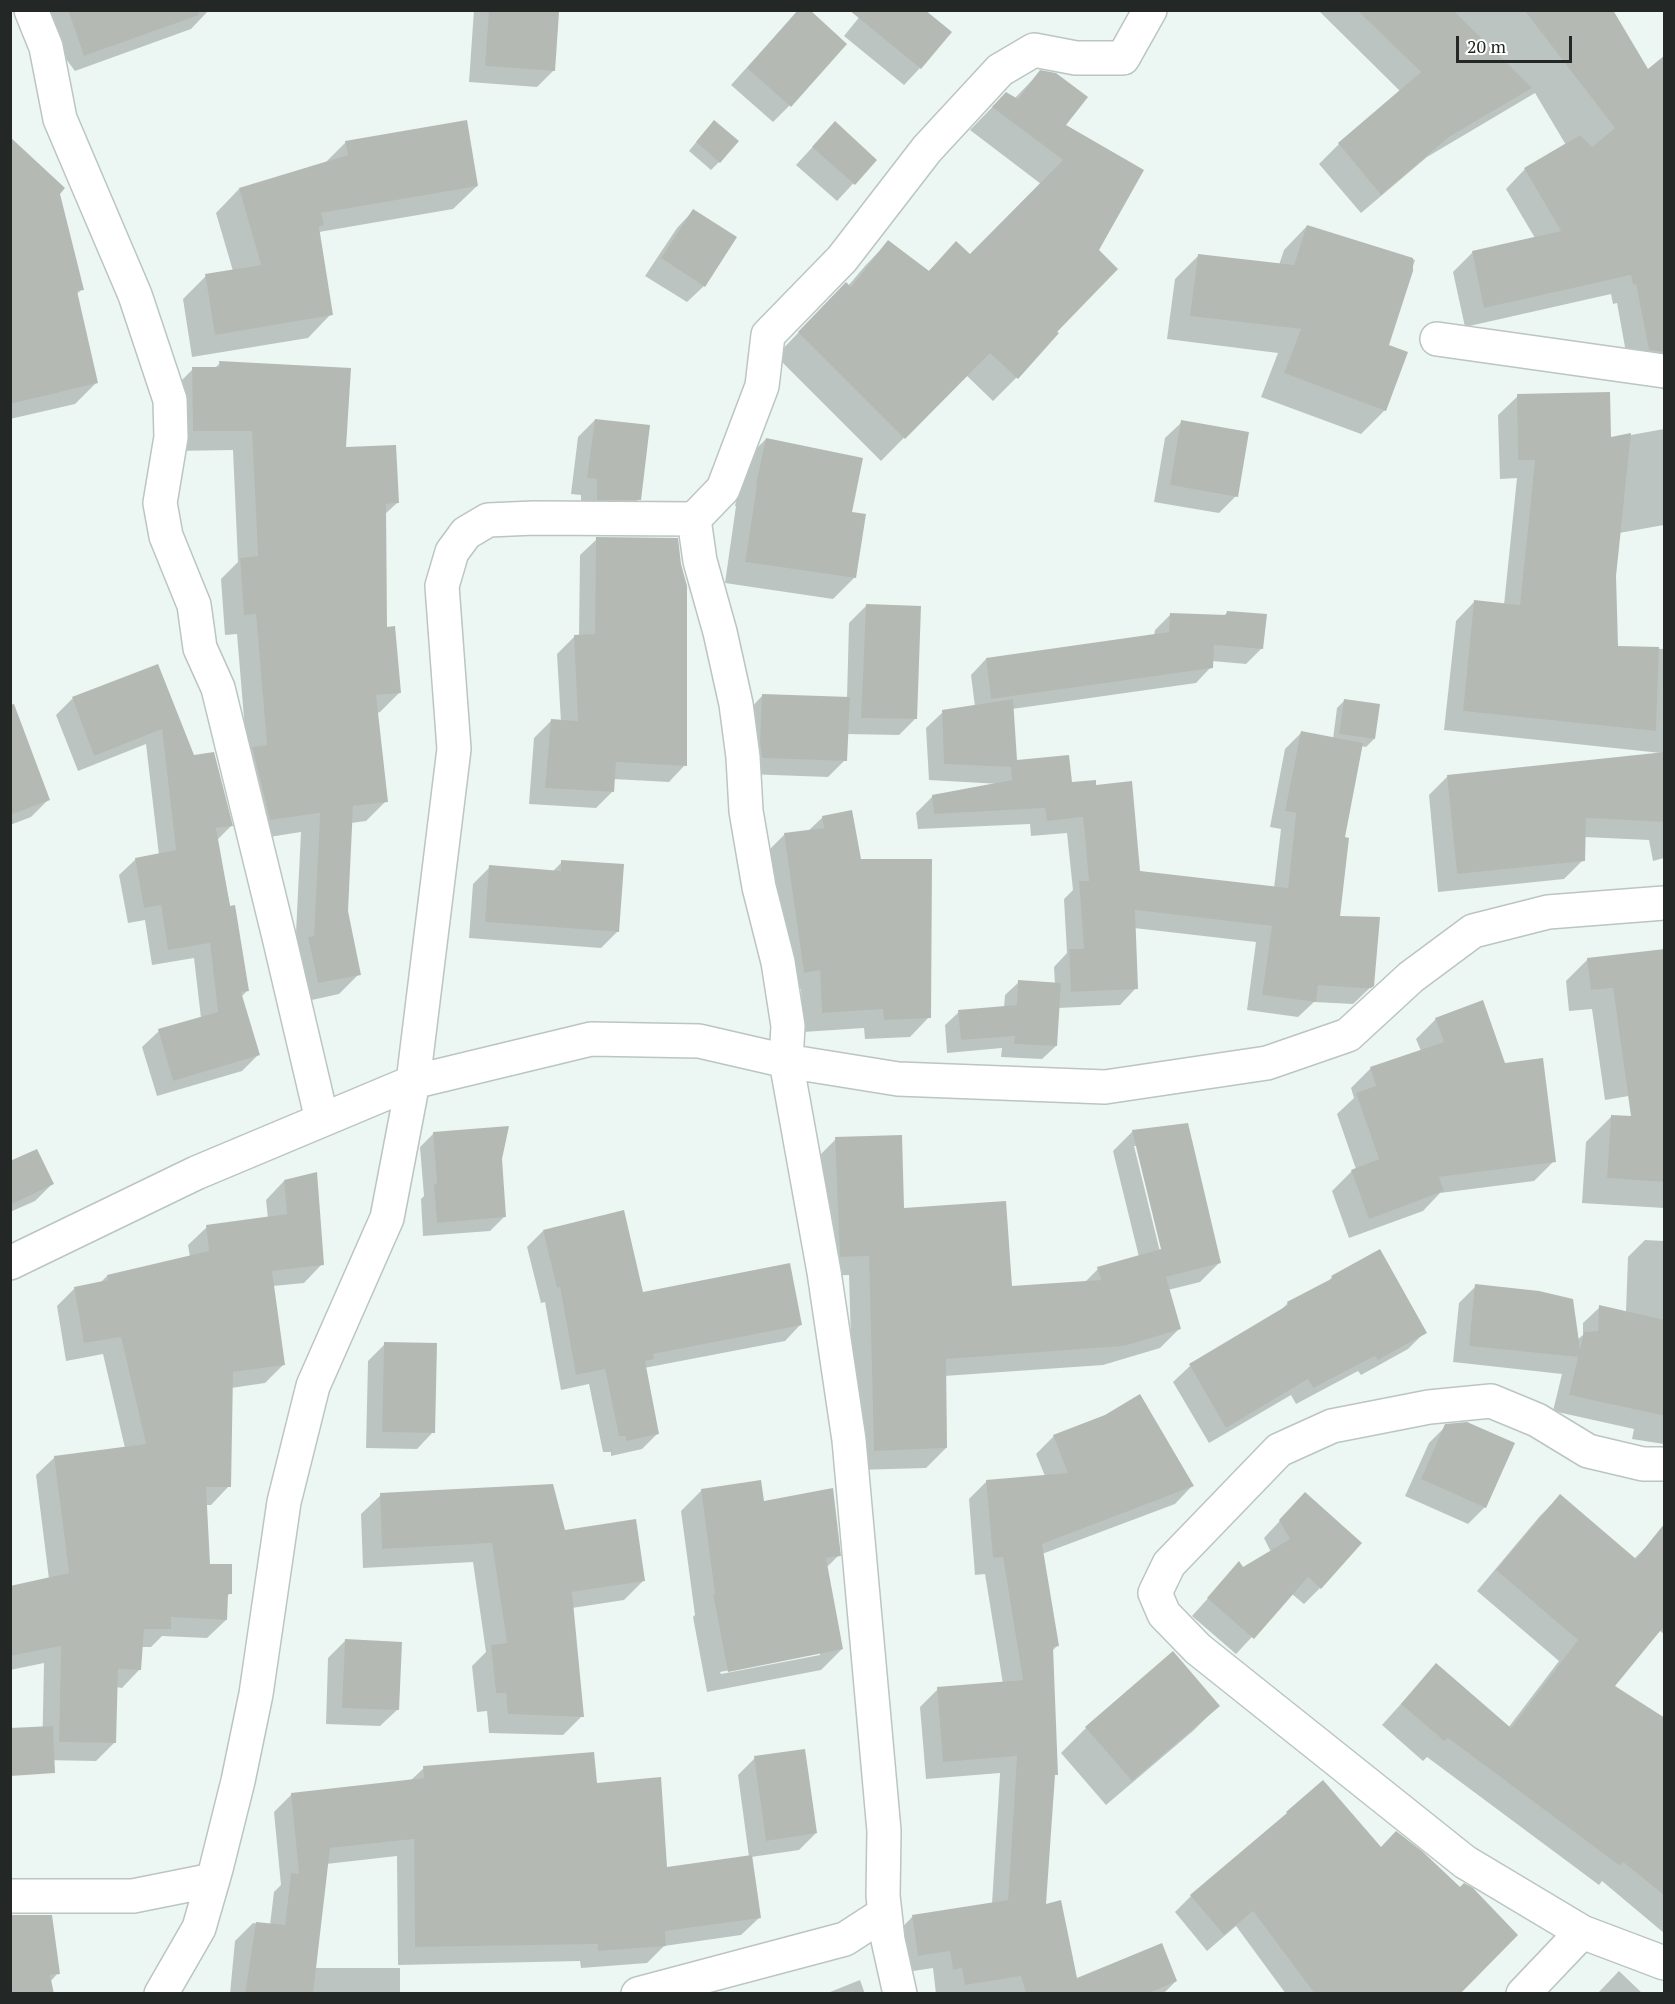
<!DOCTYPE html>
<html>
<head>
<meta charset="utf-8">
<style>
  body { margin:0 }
  #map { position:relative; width:1675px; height:2004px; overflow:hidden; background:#ecf6f2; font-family:"PT Serif",serif }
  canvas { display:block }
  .frame { position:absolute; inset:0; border:12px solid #232726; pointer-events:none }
  .scale { position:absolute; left:1456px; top:36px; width:116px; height:27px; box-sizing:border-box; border:3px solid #232726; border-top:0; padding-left:8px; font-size:18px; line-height:21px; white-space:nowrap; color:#232726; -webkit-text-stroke:4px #fff; paint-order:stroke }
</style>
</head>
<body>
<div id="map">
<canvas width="1675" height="2004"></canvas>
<div class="frame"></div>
<div class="scale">20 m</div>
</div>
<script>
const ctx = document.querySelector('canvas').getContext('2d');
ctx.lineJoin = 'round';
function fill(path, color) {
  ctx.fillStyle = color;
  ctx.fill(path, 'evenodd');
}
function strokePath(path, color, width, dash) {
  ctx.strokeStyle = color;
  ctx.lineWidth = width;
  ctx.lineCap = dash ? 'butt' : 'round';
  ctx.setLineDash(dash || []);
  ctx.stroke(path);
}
fill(new Path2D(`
  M 44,10 L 209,10 L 191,29 L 75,71 L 54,43 Z
  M 474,10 L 558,10 L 554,70 L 537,87 L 469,82 Z
  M 865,10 L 920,68 L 904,85 L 844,36 Z
  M 1318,10 L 1612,10 L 1664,191 L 1664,362 L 1629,369 L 1617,303 L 1613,304 L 1611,294 L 1465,327 L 1453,272 L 1473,252 L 1535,238 L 1506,189 L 1525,169 L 1566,145 L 1535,93 L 1427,157 L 1361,213 L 1319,164 L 1339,144 L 1401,92 Z
  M 787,23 L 789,106 L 773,122 L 731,85 Z
  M 1040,72 L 1063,126 L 1142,170 L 1054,332 L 1017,377 L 993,401 L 966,375 L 881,461 L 776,356 L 823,307 L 848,286 L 865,266 L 888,242 L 928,272 L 956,243 L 970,256 L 1041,184 L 970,130 L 1006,93 L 1015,98 Z
  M 706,130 L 719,162 L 711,170 L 689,151 Z
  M 10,139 L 58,194 L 82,289 L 76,295 L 96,383 L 75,404 L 10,419 Z
  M 819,140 L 875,160 L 837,201 L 796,165 Z
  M 346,142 L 477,186 L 453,209 L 319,232 L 331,314 L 308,338 L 192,357 L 183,299 L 206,276 L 233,271 L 216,213 L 239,189 L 324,164 Z
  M 693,211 L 704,286 L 687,302 L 645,276 L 677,228 Z
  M 1307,226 L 1415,260 L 1387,346 L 1385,410 L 1361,434 L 1261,397 L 1278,353 L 1167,339 L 1175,279 L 1198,256 L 1279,265 L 1284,250 Z
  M 220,363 L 345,449 L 397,503 L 384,515 L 386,628 L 400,692 L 380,712 L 377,713 L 386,801 L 366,821 L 351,823 L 347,911 L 359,974 L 339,994 L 298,1003 L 295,953 L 301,832 L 250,840 L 247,754 L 237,634 L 225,635 L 221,579 L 238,562 L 233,450 L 173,451 L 173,389 L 193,369 L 214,369 Z
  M 1518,396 L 1609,439 L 1664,429 L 1664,525 L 1619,533 L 1614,576 L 1616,647 L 1664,649 L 1664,858 L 1653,861 L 1649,840 L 1584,837 L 1583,860 L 1564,879 L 1438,892 L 1429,795 L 1448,776 L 1661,753 L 1444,730 L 1456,621 L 1475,601 L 1504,605 L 1517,478 L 1500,479 L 1498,415 Z
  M 595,420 L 639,499 L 623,516 L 581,516 L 581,495 L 571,494 L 578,437 Z
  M 1182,422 L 1236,496 L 1219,513 L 1154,502 L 1165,438 Z
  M 766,439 L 850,513 L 855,577 L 833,599 L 725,583 L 736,506 L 735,506 L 744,461 Z
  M 597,539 L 685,765 L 669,782 L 613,779 L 612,792 L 596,808 L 529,804 L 534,738 L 551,721 L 561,722 L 557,654 L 574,637 L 579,636 L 580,555 Z
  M 866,606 L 915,719 L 899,735 L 846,734 L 845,760 L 828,777 L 746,774 L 746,713 L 762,696 L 847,698 L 849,623 Z
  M 1227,613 L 1262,648 L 1246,664 L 1212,661 L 1211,667 L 1196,683 L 1012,709 L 1015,762 L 1070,784 L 1095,787 L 1139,872 L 1274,888 L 1281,829 L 1270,827 L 1285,749 L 1301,733 L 1333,739 L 1337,708 L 1345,700 L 1374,739 L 1366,747 L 1361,746 L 1343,839 L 1339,917 L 1373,985 L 1353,1004 L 1314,1002 L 1298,1017 L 1247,1010 L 1256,942 L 1134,928 L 1136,988 L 1120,1005 L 1058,1008 L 1056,1046 L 1042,1059 L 1001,1057 L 1002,1048 L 947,1053 L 945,1025 L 959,1012 L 1004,1008 L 1005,995 L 1019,982 L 1055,984 L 1054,967 L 1067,953 L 1064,899 L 1073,890 L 1067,833 L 1031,836 L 1030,824 L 918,829 L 916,813 L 933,796 L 1000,784 L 929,780 L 926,728 L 943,712 L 975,707 L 971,675 L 986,659 L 1154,636 L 1155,630 L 1170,615 L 1223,616 Z
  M 158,666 L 193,756 L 231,826 L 217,840 L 247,991 L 241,997 L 258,1055 L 242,1071 L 157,1096 L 142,1047 L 159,1031 L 201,1018 L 194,958 L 152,965 L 145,920 L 128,923 L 119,875 L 136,859 L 159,855 L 146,744 L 78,771 L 56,715 L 72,699 Z
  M 10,722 L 48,800 L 31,817 L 10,825 Z
  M 823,817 L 860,861 L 929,1017 L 910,1037 L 865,1039 L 864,1028 L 803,1032 L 801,989 L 785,992 L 765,854 L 784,835 L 808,831 Z
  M 562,862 L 618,931 L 601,948 L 469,938 L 473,884 L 490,867 L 552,872 Z
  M 1664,950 L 1664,1090 L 1605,1100 L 1592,1009 L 1569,1011 L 1566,981 L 1588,959 Z
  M 1436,1019 L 1504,1064 L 1554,1161 L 1534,1181 L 1440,1193 L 1423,1211 L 1349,1238 L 1332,1191 L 1352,1171 L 1356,1169 L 1337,1114 L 1354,1098 L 1351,1088 L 1371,1068 L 1421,1051 L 1416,1039 Z
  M 1611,1117 L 1664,1120 L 1664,1208 L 1582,1203 L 1586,1142 Z
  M 1133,1131 L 1220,1262 L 1200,1282 L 1168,1290 L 1180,1328 L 1160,1348 L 1103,1365 L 944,1376 L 946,1448 L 926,1468 L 855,1470 L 849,1275 L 821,1276 L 816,1159 L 836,1139 L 903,1210 L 1011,1288 L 1084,1283 L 1098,1269 L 1139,1257 L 1113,1151 ZM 1134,1146 L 1137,1146 L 1164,1256 L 1161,1256 Z
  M 434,1133 L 501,1159 L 504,1217 L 490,1231 L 423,1236 L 421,1199 L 424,1196 L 420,1147 Z
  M 10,1169 L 52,1184 L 35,1201 L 10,1212 Z
  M 284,1181 L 322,1264 L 304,1283 L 273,1286 L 284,1364 L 265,1383 L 231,1388 L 229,1486 L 211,1505 L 205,1505 L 209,1566 L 230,1593 L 227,1597 L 226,1620 L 207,1638 L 162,1636 L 151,1647 L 141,1647 L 140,1669 L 122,1688 L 116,1687 L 115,1742 L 96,1761 L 42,1760 L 44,1663 L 10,1670 L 10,1588 L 49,1579 L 36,1475 L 55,1457 L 125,1448 L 103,1354 L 66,1361 L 57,1306 L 75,1288 L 100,1283 L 107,1276 L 190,1257 L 188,1245 L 207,1227 L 268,1218 L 266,1200 Z
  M 543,1231 L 642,1294 L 801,1324 L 785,1341 L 644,1368 L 658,1433 L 642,1449 L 611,1456 L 611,1452 L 603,1452 L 589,1384 L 561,1390 L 545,1302 L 541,1303 L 527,1247 Z
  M 1645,1240 L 1664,1241 L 1664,1444 L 1632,1439 L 1634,1429 L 1553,1411 L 1562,1374 L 1453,1362 L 1459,1303 L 1476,1286 L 1577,1340 L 1583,1335 L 1583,1323 L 1600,1307 L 1626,1312 L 1628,1257 Z
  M 1380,1251 L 1425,1332 L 1408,1349 L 1361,1375 L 1358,1371 L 1296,1404 L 1291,1395 L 1209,1443 L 1173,1382 L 1190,1366 L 1278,1313 L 1288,1303 L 1327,1283 L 1332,1277 Z
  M 385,1344 L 433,1432 L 417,1449 L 366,1448 L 368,1361 Z
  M 1446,1426 L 1485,1507 L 1468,1524 L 1405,1496 L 1429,1443 Z
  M 1054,1436 L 1192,1486 L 1175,1504 L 1042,1554 L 1058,1645 L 1052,1651 L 1056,1774 L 1053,1777 L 1044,1906 L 1076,1980 L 1176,1981 L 1163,1994 L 936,1994 L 933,1968 L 900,1973 L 895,1935 L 912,1917 L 992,1904 L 1000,1773 L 926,1779 L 920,1707 L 938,1689 L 1003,1684 L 985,1574 L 975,1575 L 969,1499 L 987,1481 L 1045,1476 L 1036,1454 Z
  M 702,1490 L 763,1503 L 839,1555 L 826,1568 L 842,1649 L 821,1670 L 707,1692 L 693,1617 L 695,1615 L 681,1511 ZM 820,1652 L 820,1655 L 721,1674 L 720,1672 Z
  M 381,1495 L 564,1532 L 644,1580 L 624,1600 L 572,1608 L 582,1716 L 563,1735 L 489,1733 L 487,1711 L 477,1712 L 472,1666 L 486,1652 L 473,1562 L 363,1568 L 361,1514 Z
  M 1560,1496 L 1634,1559 L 1651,1542 L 1664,1553 L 1664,1634 L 1659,1630 L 1613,1686 L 1664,1840 L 1664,1933 L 1602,1881 L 1599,1885 L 1427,1757 L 1423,1761 L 1382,1725 L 1436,1665 L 1508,1728 L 1559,1661 L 1477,1591 L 1540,1516 Z
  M 1289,1511 L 1320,1588 L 1304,1604 L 1292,1594 L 1236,1654 L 1192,1616 L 1239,1564 L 1242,1569 L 1271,1552 L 1264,1538 Z
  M 345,1641 L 397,1710 L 380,1726 L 326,1724 L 328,1658 Z
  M 1218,1706 L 1193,1731 L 1106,1805 L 1061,1753 L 1086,1728 Z
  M 755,1758 L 816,1833 L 799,1850 L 751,1857 L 759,1918 L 741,1935 L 664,1946 L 647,1963 L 581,1968 L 580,1961 L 398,1965 L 397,1856 L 326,1864 L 314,1968 L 400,1968 L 400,1994 L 230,1994 L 235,1941 L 253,1923 L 270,1925 L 274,1892 L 281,1885 L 274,1812 L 292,1794 L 410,1781 L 424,1768 L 595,1784 L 666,1869 L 749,1857 L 738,1775 Z
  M 1380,1849 L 1458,1994 L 1286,1994 L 1236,1926 L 1207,1951 L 1175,1912 L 1191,1896 Z
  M 10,1916 L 58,1973 L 50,1982 Z
  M 1619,1971 L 1643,1994 L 1597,1994 Z
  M 860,1980 L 865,1994 L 825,1994 Z`), '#0003');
fill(new Path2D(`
  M 68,10 L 198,10 L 199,15 L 84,56 Z
  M 489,10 L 559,12 L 555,71 L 485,66 Z
  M 798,10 L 810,10 L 847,44 L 791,107 L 747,68 Z
  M 849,10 L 925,10 L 952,32 L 921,69 Z
  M 1357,10 L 1453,10 L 1532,88 L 1449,137 L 1381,195 L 1338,143 L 1421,72 Z
  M 1524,10 L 1613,10 L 1648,69 L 1665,55 L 1665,352 L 1649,350 L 1636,284 L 1633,285 L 1631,275 L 1484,308 L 1472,251 L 1561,231 L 1524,168 L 1580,135 L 1592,147 L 1615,128 Z
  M 1040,70 L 1056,73 L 1088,97 L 1066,125 L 1144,170 L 1099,250 L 1118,269 L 1057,332 L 1059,333 L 1018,379 L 990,353 L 905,439 L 798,332 L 846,282 L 851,287 L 888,240 L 929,271 L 956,241 L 970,254 L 1063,160 L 992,107 L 1006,92 L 1018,99 Z
  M 467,120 L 478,186 L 321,213 L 324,225 L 319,227 L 333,315 L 215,335 L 205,274 L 261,265 L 239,188 L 348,155 L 345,141 Z
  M 714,120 L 739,141 L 720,163 L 696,142 Z
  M 835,121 L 877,160 L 855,185 L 812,147 Z
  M 10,137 L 65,188 L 60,194 L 84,290 L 77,291 L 98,383 L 10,404 Z
  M 693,209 L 737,237 L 705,287 L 661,258 Z
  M 1307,225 L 1413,258 L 1413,271 L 1389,345 L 1408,352 L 1386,411 L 1284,373 L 1301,329 L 1190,316 L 1198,254 L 1294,265 Z
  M 219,361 L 351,368 L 346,447 L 396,445 L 399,503 L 386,504 L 387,627 L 395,626 L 401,693 L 376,695 L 388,802 L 353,806 L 348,911 L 361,975 L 318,983 L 308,937 L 314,936 L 320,813 L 270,820 L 252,747 L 267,745 L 256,614 L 244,615 L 240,558 L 258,556 L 252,431 L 193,431 L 192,367 L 220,367 Z
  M 1610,392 L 1611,437 L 1631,433 L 1616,576 L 1618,646 L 1659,647 L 1656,731 L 1463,711 L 1474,600 L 1520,605 L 1535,460 L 1518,460 L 1517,394 Z
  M 595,419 L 650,425 L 641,500 L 597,500 L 597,479 L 587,478 Z
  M 1181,420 L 1249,432 L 1238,497 L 1170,485 Z
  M 766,438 L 863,458 L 852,512 L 866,514 L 856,578 L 745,562 L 757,485 L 756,484 Z
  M 596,537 L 678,538 L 681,564 L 687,586 L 687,766 L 616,762 L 614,792 L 545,788 L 551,719 L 578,721 L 574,635 L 595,634 Z
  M 866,604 L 921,606 L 917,719 L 861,718 Z
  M 1227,611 L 1267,614 L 1263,649 L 1214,645 L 1213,668 L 991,699 L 986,658 L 1169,632 L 1170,613 L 1226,615 Z
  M 158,664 L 194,755 L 214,752 L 233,826 L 216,828 L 230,906 L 235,905 L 249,991 L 241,992 L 260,1055 L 173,1081 L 158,1029 L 218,1012 L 210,943 L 168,950 L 161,905 L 144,908 L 135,858 L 176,850 L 162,729 L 94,756 L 72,697 Z
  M 762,694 L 850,697 L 847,761 L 762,758 L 760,742 Z
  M 1013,699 L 1017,760 L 1069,755 L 1072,782 L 1096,780 L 1096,785 L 1132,781 L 1140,871 L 1288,888 L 1296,813 L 1285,811 L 1301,731 L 1363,743 L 1345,837 L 1349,838 L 1340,916 L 1380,917 L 1374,986 L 1371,988 L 1360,988 L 1318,985 L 1316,1002 L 1262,995 L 1272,926 L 1135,910 L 1138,989 L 1071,992 L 1069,949 L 1084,949 L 1079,881 L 1089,881 L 1083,817 L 1047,821 L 1045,808 L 934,814 L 932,795 L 1012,780 L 1011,767 L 944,764 L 942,710 Z
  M 1344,699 L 1380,704 L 1375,739 L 1339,734 Z
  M 14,704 L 50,800 L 10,815 L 10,705 Z
  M 1665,752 L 1665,822 L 1586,818 L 1585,861 L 1457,874 L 1447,775 Z
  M 852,810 L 861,859 L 932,859 L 931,1018 L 884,1020 L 883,1009 L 822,1013 L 820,970 L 804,973 L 784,833 L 824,828 L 822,816 Z
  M 561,860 L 624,864 L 619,932 L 485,922 L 489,865 L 561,871 Z
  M 1665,949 L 1665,1182 L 1607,1178 L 1611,1115 L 1631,1116 L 1613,988 L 1591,990 L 1587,958 Z
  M 1018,980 L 1061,983 L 1057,1046 L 1014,1044 L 1015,1036 L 961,1040 L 958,1010 L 1017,1005 Z
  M 1483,1000 L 1505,1063 L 1543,1058 L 1556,1162 L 1439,1177 L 1444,1191 L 1369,1219 L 1351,1170 L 1379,1159 L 1356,1093 L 1376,1086 L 1370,1067 L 1444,1042 L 1435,1018 Z
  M 1188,1123 L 1221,1263 L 1166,1277 L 1181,1329 L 1124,1346 L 946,1359 L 947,1448 L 874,1451 L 869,1256 L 840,1257 L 835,1137 L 902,1135 L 904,1208 L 1006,1201 L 1012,1286 L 1101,1280 L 1097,1267 L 1161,1249 L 1132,1130 Z
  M 509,1126 L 502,1159 L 506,1217 L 437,1223 L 434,1184 L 437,1184 L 433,1132 Z
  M 37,1149 L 54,1184 L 10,1205 L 10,1161 Z
  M 317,1172 L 324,1265 L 272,1271 L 285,1365 L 233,1372 L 231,1487 L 206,1487 L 210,1564 L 232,1564 L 232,1594 L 228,1594 L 227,1620 L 171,1617 L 171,1629 L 144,1629 L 141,1670 L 118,1669 L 116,1743 L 59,1742 L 61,1646 L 10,1656 L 10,1586 L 69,1573 L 54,1456 L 146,1444 L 121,1337 L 84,1343 L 74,1287 L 108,1280 L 107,1275 L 209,1251 L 206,1225 L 287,1214 L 284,1180 Z
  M 624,1210 L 643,1292 L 790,1263 L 802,1325 L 653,1354 L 654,1359 L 645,1361 L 659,1434 L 626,1441 L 626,1436 L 619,1436 L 605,1369 L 576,1375 L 560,1287 L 557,1288 L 543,1230 Z
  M 1380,1249 L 1427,1333 L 1378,1360 L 1375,1356 L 1313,1388 L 1308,1379 L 1226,1428 L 1189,1364 L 1288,1305 L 1287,1302 L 1333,1278 L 1331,1276 Z
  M 1475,1284 L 1539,1291 L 1573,1299 L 1580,1349 L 1584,1332 L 1598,1331 L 1599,1305 L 1665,1320 L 1665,1416 L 1569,1395 L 1578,1357 L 1469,1346 Z
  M 384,1342 L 437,1343 L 435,1433 L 382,1432 Z
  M 1140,1394 L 1194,1486 L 1042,1544 L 1059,1646 L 1053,1647 L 1058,1775 L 1055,1775 L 1046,1904 L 1061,1900 L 1077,1978 L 1162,1943 L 1177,1981 L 1147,1994 L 1026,1994 L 1021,1976 L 965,1985 L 962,1968 L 953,1970 L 950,1951 L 918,1956 L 912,1915 L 1008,1900 L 1017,1756 L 943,1762 L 937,1687 L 1023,1680 L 1003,1557 L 993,1558 L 986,1480 L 1068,1473 L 1053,1435 L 1105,1415 Z
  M 1467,1422 L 1515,1443 L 1486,1508 L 1421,1479 L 1445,1424 Z
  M 761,1480 L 764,1501 L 833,1488 L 841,1556 L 826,1558 L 843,1649 L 728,1672 L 713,1594 L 715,1594 L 701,1489 Z
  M 553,1484 L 565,1530 L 636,1519 L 645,1581 L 572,1592 L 584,1717 L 508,1714 L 506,1693 L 496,1693 L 491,1645 L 507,1643 L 492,1543 L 382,1549 L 380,1493 Z
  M 1305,1492 L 1362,1543 L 1321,1589 L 1308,1577 L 1254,1639 L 1207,1598 L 1239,1561 L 1243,1567 L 1290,1539 L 1279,1520 Z
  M 1560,1494 L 1636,1559 L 1665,1523 L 1665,1625 L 1615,1686 L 1665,1718 L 1665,1896 L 1623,1862 L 1620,1866 L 1448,1738 L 1444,1741 L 1401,1704 L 1436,1663 L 1511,1728 L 1578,1640 L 1496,1570 Z
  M 345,1639 L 402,1642 L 399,1710 L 342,1708 Z
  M 1173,1651 L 1220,1706 L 1132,1781 L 1085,1727 Z
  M 53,1726 L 55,1773 L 10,1776 L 10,1728 Z
  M 805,1749 L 817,1833 L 766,1841 L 754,1756 Z
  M 594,1752 L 597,1783 L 661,1777 L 667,1867 L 752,1855 L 761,1918 L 665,1931 L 666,1946 L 598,1951 L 598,1944 L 415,1947 L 414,1839 L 330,1848 L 313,1994 L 245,1994 L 256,1922 L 285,1925 L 291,1873 L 299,1874 L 291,1793 L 424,1778 L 423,1766 Z
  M 1323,1780 L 1381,1847 L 1396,1831 L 1422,1851 L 1460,1887 L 1464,1883 L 1473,1888 L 1518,1935 L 1460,1994 L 1315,1994 L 1253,1911 L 1224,1935 L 1190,1895 L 1287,1813 L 1286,1812 Z
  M 10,1915 L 52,1915 L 60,1974 L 50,1975 L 54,1994 L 10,1994 Z`), '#b4bab3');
const minor = new Path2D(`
  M 31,10 L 46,47 L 60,119 L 135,295 L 170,400 L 171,437 L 160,503 L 166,536 L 194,605 L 200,648 L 218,688 L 279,937 L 322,1120
  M 1437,339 L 1664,371
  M 10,1263 L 196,1173 L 413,1082 L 591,1039 L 699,1041 L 786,1061 L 898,1079 L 1105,1087 L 1267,1063 L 1348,1035 L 1411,977 L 1473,931 L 1548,912 L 1664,903
  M 1664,1464 L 1643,1464 L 1588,1451 L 1537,1420 L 1491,1401 L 1429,1407 L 1332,1426 L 1279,1450 L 1169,1564 L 1155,1593 L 1164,1614 L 1198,1649 L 1465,1862 L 1582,1932 L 1664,1963
  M 10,1896 L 133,1896 L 213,1880
  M 161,1994 L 199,1928 L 216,1869 L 238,1781 L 256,1694 L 284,1502 L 313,1386 L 387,1218 L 413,1082 L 454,749 L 442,586 L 452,552 L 466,533 L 488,520 L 534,518 L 694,519
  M 638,1994 L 845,1939 L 885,1913
  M 900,1994 L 888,1940 L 883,1896 L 884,1831 L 849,1440 L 824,1272 L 786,1061 L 788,1026 L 778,962 L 759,887 L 746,811 L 743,757 L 736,704 L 720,632 L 700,561 L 694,519 L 723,489 L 762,386 L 768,335 L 842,259 L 927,149 L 1000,70 L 1034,50 L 1076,58 L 1123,58 L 1150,10
  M 1523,1994 L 1582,1932`);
strokePath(minor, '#bbc5c1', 36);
strokePath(minor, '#fff', 33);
</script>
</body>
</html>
